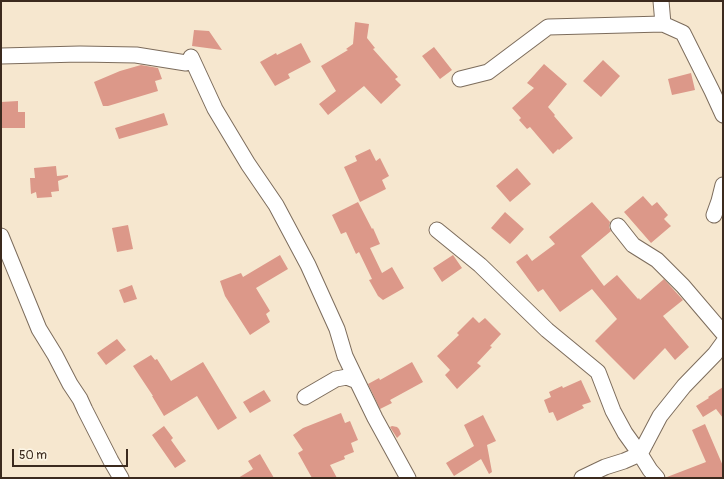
<!DOCTYPE html>
<html>
<head>
<meta charset="utf-8">
<style>
  body { margin:0 }
  #map { position:relative; width:724px; height:479px; overflow:hidden; background:#f6e7cf; font-family:Pangolin,sans-serif }
  canvas { display:block }
  .frame { position:absolute; inset:0; border:2px solid #3b2a1e; pointer-events:none }
  .scale { position:absolute; left:12px; top:449px; width:116px; height:18px; box-sizing:border-box; border:2px solid #3b2a1e; border-top:0; padding-left:5px; font-size:12px; line-height:14px; white-space:nowrap; color:#3b2a1e; -webkit-text-stroke:3px #fcf5e5; paint-order:stroke }
</style>
</head>
<body>
<div id="map">
<canvas width="724" height="479"></canvas>
<div class="frame"></div>
<div class="scale">50 m</div>
</div>
<script>
const ctx = document.querySelector('canvas').getContext('2d');
ctx.lineJoin = 'round';
function fill(path, color) {
  ctx.fillStyle = color;
  ctx.fill(path, 'evenodd');
}
function strokePath(path, color, width, dash) {
  ctx.strokeStyle = color;
  ctx.lineWidth = width;
  ctx.lineCap = dash ? 'butt' : 'round';
  ctx.setLineDash(dash || []);
  ctx.stroke(path);
}
fill(new Path2D(`
  M 355,22 L 369,24 L 367,38 L 375,48 L 373,49 L 398,77 L 395,79 L 401,85 L 381,104 L 364,86 L 328,115 L 319,104 L 336,91 L 321,66 L 348,50 L 346,49 L 353,44 Z
  M 194,30 L 209,31 L 222,50 L 192,46 Z
  M 301,43 L 311,62 L 288,74 L 290,78 L 275,86 L 260,62 L 276,53 L 277,55 Z
  M 434,47 L 452,70 L 440,79 L 422,56 Z
  M 603,60 L 620,76 L 601,97 L 583,81 Z
  M 544,64 L 567,84 L 548,107 L 555,115 L 554,116 L 573,138 L 559,150 L 558,149 L 553,154 L 530,127 L 527,129 L 519,120 L 521,118 L 512,108 L 534,88 L 527,83 Z
  M 141,65 L 158,68 L 162,79 L 155,81 L 158,91 L 108,106 L 103,106 L 94,82 L 120,71 Z
  M 691,73 L 695,90 L 672,95 L 668,79 Z
  M 18,101 L 18,112 L 25,112 L 25,128 L 1,128 L 1,102 Z
  M 164,113 L 168,125 L 119,139 L 115,128 Z
  M 370,149 L 376,161 L 380,158 L 389,176 L 382,180 L 386,189 L 360,202 L 344,167 L 357,161 L 355,156 Z
  M 56,166 L 57,176 L 68,175 L 68,177 L 58,181 L 59,191 L 51,192 L 52,197 L 37,198 L 36,192 L 31,194 L 30,178 L 35,178 L 34,168 Z
  M 517,168 L 531,184 L 510,202 L 496,186 Z
  M 643,196 L 652,206 L 657,202 L 668,215 L 664,219 L 671,226 L 651,243 L 624,212 Z
  M 358,202 L 372,229 L 373,228 L 380,244 L 370,248 L 382,273 L 392,267 L 404,288 L 383,300 L 378,296 L 369,280 L 372,279 L 359,252 L 356,254 L 346,232 L 341,234 L 332,215 Z
  M 592,202 L 610,222 L 609,227 L 611,231 L 581,256 L 604,286 L 617,275 L 638,299 L 639,298 L 640,300 L 664,279 L 683,300 L 663,316 L 689,347 L 675,360 L 665,348 L 634,380 L 595,341 L 617,319 L 592,289 L 560,312 L 543,289 L 538,292 L 516,262 L 527,254 L 532,261 L 555,244 L 549,237 Z
  M 505,212 L 524,229 L 510,244 L 491,228 Z
  M 128,225 L 133,249 L 117,252 L 112,228 Z
  M 280,255 L 288,269 L 256,288 L 270,311 L 266,314 L 270,322 L 250,335 L 225,296 L 220,281 L 241,273 L 243,277 Z
  M 453,255 L 462,268 L 442,282 L 433,268 Z
  M 132,285 L 137,299 L 124,303 L 119,290 Z
  M 473,317 L 479,323 L 485,318 L 501,334 L 490,346 L 492,347 L 477,363 L 481,366 L 457,389 L 445,375 L 450,370 L 437,356 L 459,335 L 457,333 Z
  M 117,339 L 126,350 L 106,365 L 97,353 Z
  M 151,355 L 155,360 L 157,359 L 171,381 L 203,362 L 237,418 L 218,430 L 197,396 L 164,416 L 152,396 L 153,396 L 133,366 Z
  M 412,362 L 423,382 L 390,400 L 392,403 L 380,409 L 368,384 L 379,378 L 380,380 Z
  M 581,380 L 591,402 L 582,405 L 584,408 L 557,421 L 553,412 L 549,413 L 544,400 L 551,397 L 549,392 L 562,386 L 563,388 Z
  M 723,387 L 723,418 L 716,409 L 703,417 L 696,406 L 709,398 L 708,397 Z
  M 264,390 L 271,401 L 250,413 L 243,402 Z
  M 341,413 L 345,423 L 350,421 L 358,440 L 351,443 L 354,452 L 344,456 L 345,459 L 330,465 L 337,478 L 312,478 L 298,453 L 303,450 L 293,435 L 303,428 Z
  M 483,415 L 496,441 L 487,445 L 492,472 L 489,474 L 481,459 L 454,476 L 446,463 L 474,446 L 464,425 Z
  M 705,424 L 723,466 L 723,478 L 667,478 L 667,477 L 706,462 L 692,430 Z
  M 164,426 L 173,438 L 171,440 L 186,461 L 175,468 L 152,435 Z
  M 392,426 L 397,427 L 399,429 L 401,434 L 397,438 L 390,427 Z
  M 260,454 L 274,478 L 238,478 L 253,469 L 248,461 Z`), '#dc9889');
const street = new Path2D(`
  M 663,24 L 683,33 L 712,91 L 723,115
  M 1,56 L 80,54 L 136,55 L 186,63
  M 191,57 L 215,109 L 248,164 L 276,205 L 308,265 L 337,329 L 345,356 L 357,381
  M 460,79 L 488,72 L 548,27 L 663,24 L 661,1
  M 714,215 L 719,201 L 723,185
  M 618,226 L 633,245 L 657,260 L 683,286 L 723,333
  M 437,230 L 480,265 L 547,330 L 598,372 L 613,411 L 625,433 L 640,454 L 660,416 L 684,386 L 715,354 L 723,343
  M 1,236 L 39,329 L 55,355 L 70,384 L 80,399 L 85,410 L 111,461 L 121,478
  M 305,397 L 336,379 L 347,377 L 357,381 L 375,418 L 408,478
  M 582,478 L 605,467 L 624,461 L 640,454 L 650,470 L 657,478`);
strokePath(street, '#7c6c5c', 17);
strokePath(street, '#fff', 15);
</script>
</body>
</html>
